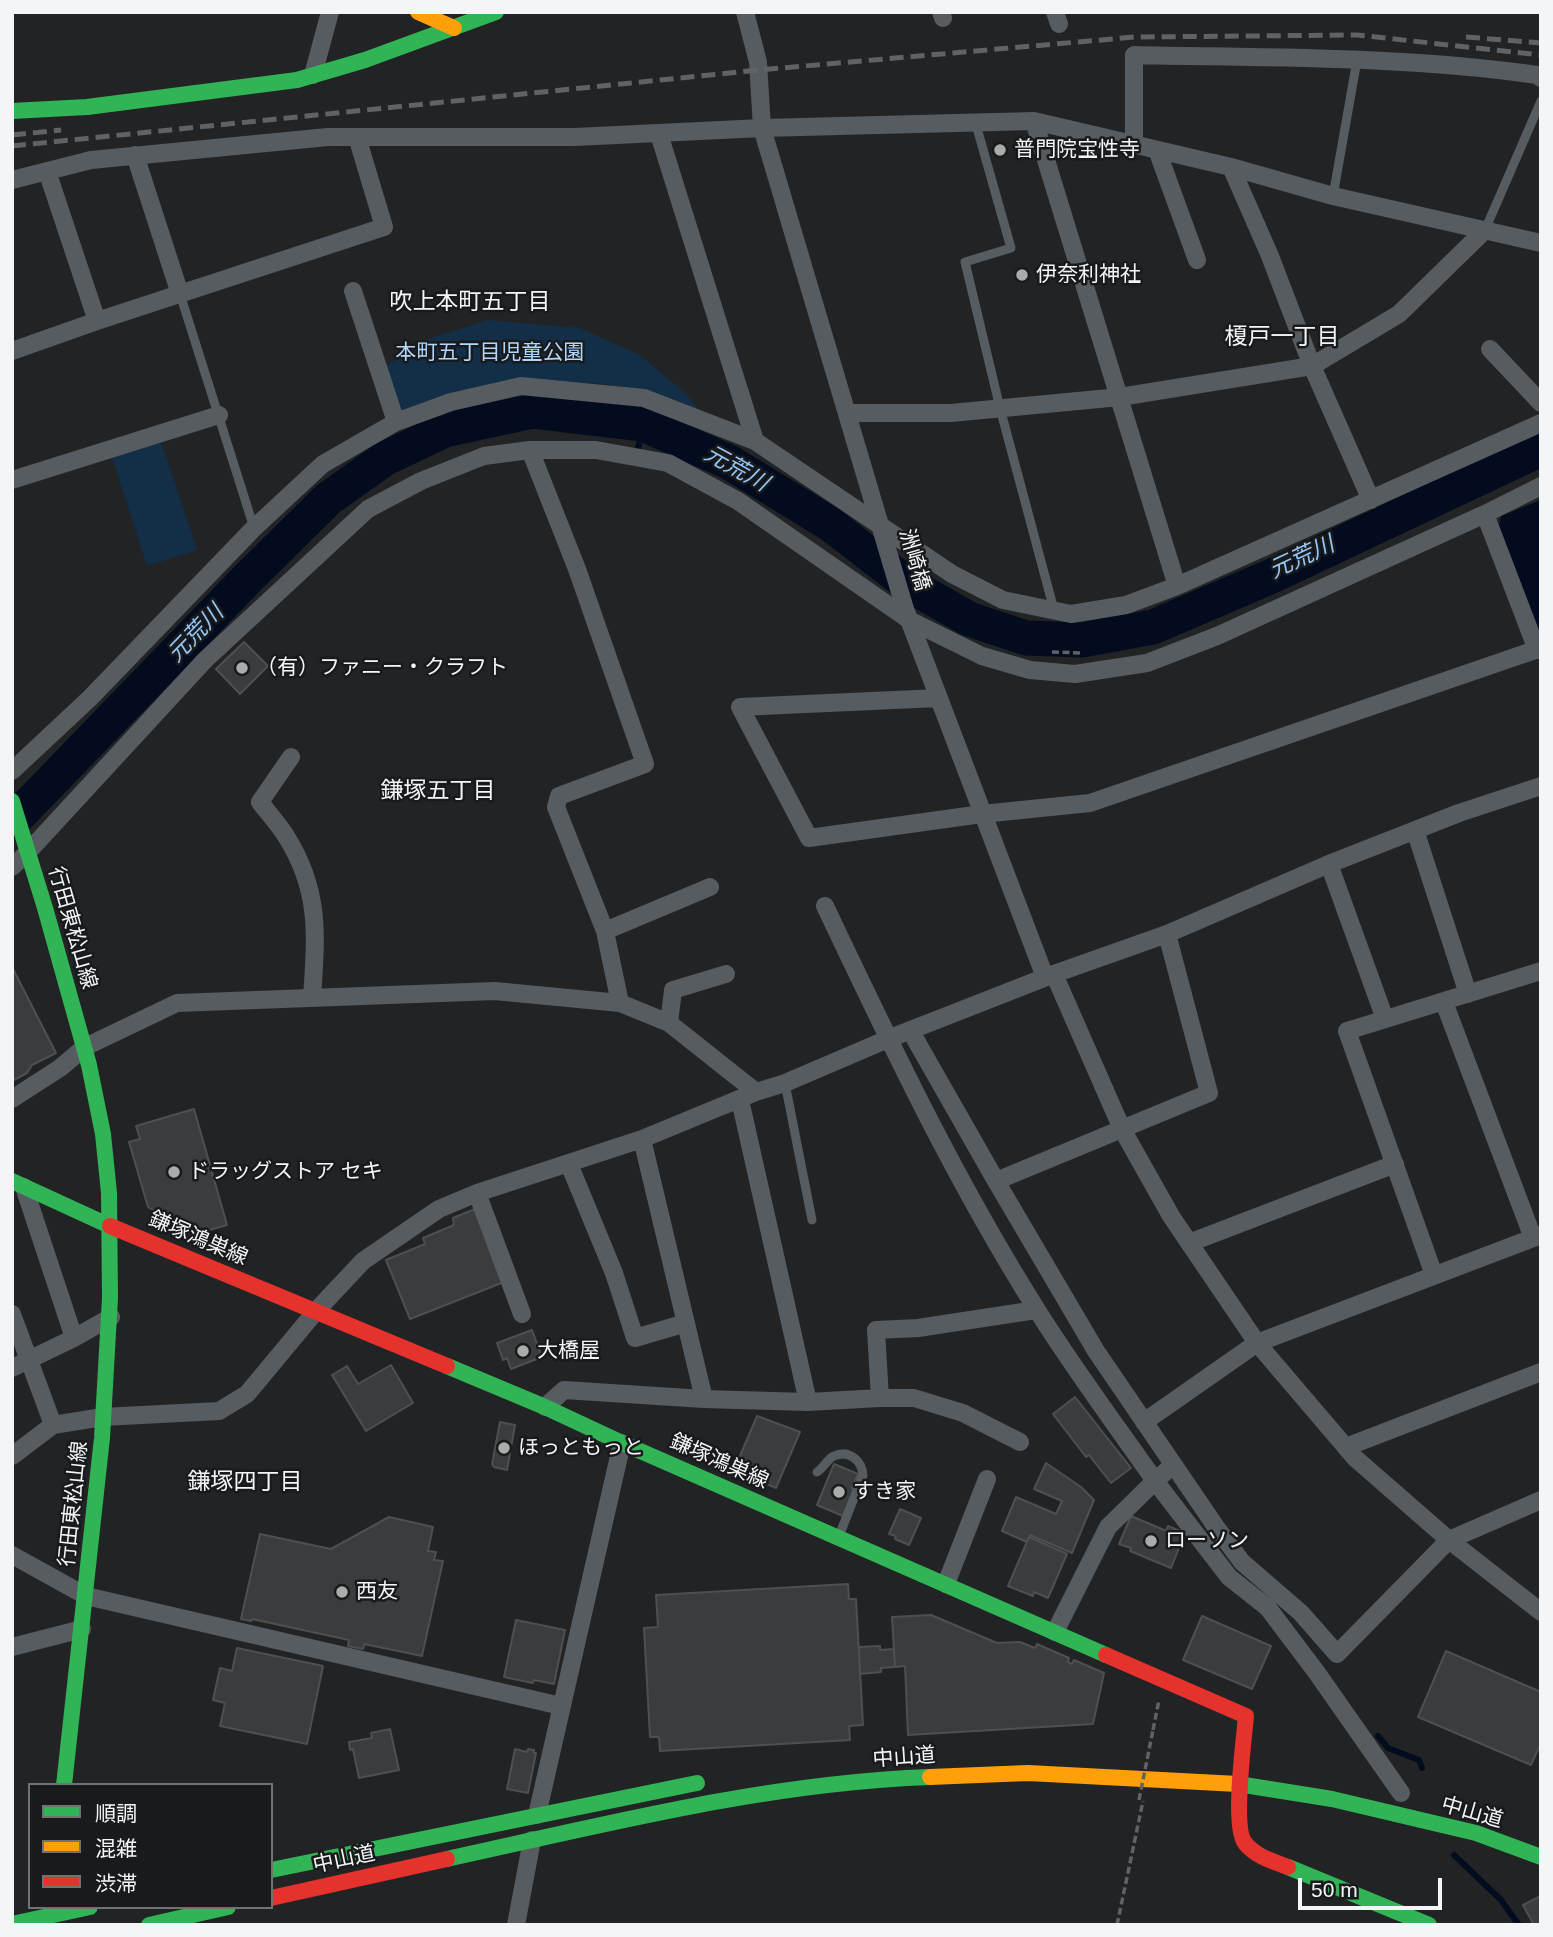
<!DOCTYPE html>
<html>
<head>
<meta charset="utf-8">
<style>
  body { margin:0 }
  #map { position:relative; width:1553px; height:1937px; overflow:hidden; background:#222324; font-family:Helvetica,"Noto Sans JP",sans-serif }
  canvas { display:block }
  .frame { position:absolute; inset:0; border:14px solid #f3f5f6; pointer-events:none }
  .legend { position:absolute; left:28px; top:1783px; width:245px; height:126px; box-sizing:border-box; background:#181a1c; border:2px solid #707273; margin:0; padding:9px 12px; list-style:none; font-size:21px; color:#f3f5f6 }
  .legend li { display:flex; align-items:center; gap:14px; height:35px }
  .legend b { width:35px; border:2px solid #707273 }
  .scale { position:absolute; left:1298px; top:1878px; width:144px; height:32px; box-sizing:border-box; border:4px solid #f3f5f6; border-top:0; padding-left:9px; font-size:21px; line-height:24px; white-space:nowrap; color:#f3f5f6; -webkit-text-stroke:5px #181a1c; paint-order:stroke }
</style>
</head>
<body>
<div id="map">
<canvas width="1553" height="1937"></canvas>
<div class="frame"></div>
<ul class="legend">
<li><b style="height:9px;background:#30b455"></b>順調</li>
<li><b style="height:9px;background:#ff9f0a"></b>混雑</li>
<li><b style="height:9px;background:#e5322d"></b>渋滞</li>
</ul>
<div class="scale">50 m</div>
</div>
<script>
const ctx = document.querySelector('canvas').getContext('2d');
ctx.lineJoin = 'round';
function fill(path, color) {
  ctx.fillStyle = color;
  ctx.fill(path, 'evenodd');
}
function strokePath(path, color, width, dash) {
  ctx.strokeStyle = color;
  ctx.lineWidth = width;
  ctx.lineCap = dash ? 'butt' : 'round';
  ctx.setLineDash(dash || []);
  ctx.stroke(path);
}
function drawText(font, color, halo, rows, align = 'center') {
  ctx.font = font + ' Helvetica,"Noto Sans JP",sans-serif';
  ctx.lineWidth = 5;
  ctx.setLineDash([]);
  ctx.textBaseline = 'middle';
  ctx.strokeStyle = halo;
  ctx.fillStyle = color;
  for (const [text, x, y, turn = 0] of rows) {
    ctx.save();
    ctx.translate(x, y);
    ctx.rotate((+turn || 0) * Math.PI / 180);
    ctx.textAlign = isNaN(turn) ? turn : align;
    if (halo) ctx.strokeText(text, 0, 0);
    ctx.fillText(text, 0, 0);
    ctx.restore();
  }
}
fill(new Path2D(`
  M 488,320 L 580,328 L 640,355 L 686,394 L 700,411 L 680,402 L 645,392 L 597,383 L 515,381 L 399,412 L 383,368 L 409,352 L 406,346 Z
  M 161,441 L 197,550 L 147,566 L 112,457 Z`), '#132e47');
fill(new Path2D(`
  M 1541,500 L 1541,635 L 1536,633 L 1499,526 L 1501,516 Z`), '#030c1e');
strokePath(new Path2D(`
  M 638,449 L 643,424
  M 1378,1736 L 1388,1748 L 1419,1760 L 1422,1768
  M 1454,1855 L 1501,1900 L 1519,1925`), '#030c1e', 6);
strokePath(new Path2D(`
  M 12,822 L 249,577 L 328,499 L 384,459 L 445,430 L 533,411 L 643,424 L 729,462 L 830,524 L 909,585 L 969,619 L 1026,638 L 1082,640 L 1153,627 L 1272,576 L 1541,449`), '#030c1e', 35);
const building = new Path2D(`
  M 244,642 L 268,666 L 240,694 L 216,669 Z
  M 12,967 L 56,1053 L 32,1065 L 27,1073 L 12,1081 Z
  M 194,1109 L 227,1225 L 195,1234 L 148,1207 L 129,1142 L 140,1139 L 136,1126 Z
  M 475,1209 L 504,1282 L 410,1319 L 386,1260 L 425,1244 L 423,1238 L 454,1225 L 453,1218 Z
  M 532,1330 L 542,1357 L 511,1369 L 507,1358 L 503,1360 L 497,1343 Z
  M 391,1365 L 413,1403 L 366,1431 L 332,1375 L 347,1366 L 358,1384 Z
  M 1075,1397 L 1131,1468 L 1111,1483 L 1089,1455 L 1086,1457 L 1053,1414 Z
  M 757,1416 L 800,1432 L 776,1488 L 734,1470 Z
  M 500,1422 L 515,1425 L 507,1470 L 494,1467 L 492,1464 Z
  M 1046,1463 L 1081,1487 L 1094,1500 L 1072,1553 L 1030,1535 L 1027,1542 L 1002,1531 L 1016,1497 L 1056,1514 L 1062,1501 L 1034,1489 Z
  M 834,1464 L 858,1474 L 852,1488 L 856,1490 L 843,1516 L 817,1505 Z
  M 900,1509 L 921,1518 L 909,1545 L 895,1539 L 896,1536 L 889,1534 Z
  M 1131,1516 L 1183,1538 L 1171,1568 L 1130,1551 L 1131,1548 L 1119,1544 Z
  M 389,1517 L 433,1527 L 428,1551 L 436,1552 L 434,1560 L 443,1561 L 422,1656 L 364,1644 L 363,1649 L 348,1646 L 349,1640 L 252,1619 L 251,1621 L 241,1619 L 260,1534 L 331,1549 Z
  M 1168,1526 L 1180,1531 L 1178,1536 L 1166,1531 Z
  M 1029,1537 L 1067,1554 L 1048,1598 L 1034,1592 L 1033,1596 L 1008,1586 Z
  M 848,1584 L 849,1599 L 856,1599 L 863,1725 L 849,1726 L 850,1740 L 660,1751 L 659,1737 L 650,1737 L 644,1628 L 658,1627 L 656,1595 Z
  M 931,1615 L 997,1643 L 1020,1642 L 1035,1648 L 1037,1644 L 1069,1658 L 1068,1662 L 1072,1664 L 1074,1660 L 1104,1673 L 1093,1724 L 908,1735 L 905,1666 L 895,1667 L 892,1617 Z
  M 1202,1616 L 1271,1646 L 1252,1689 L 1183,1660 Z
  M 516,1620 L 565,1630 L 554,1684 L 534,1680 L 533,1683 L 504,1677 Z
  M 880,1646 L 880,1650 L 894,1649 L 895,1667 L 881,1668 L 881,1672 L 860,1674 L 859,1647 Z
  M 237,1648 L 323,1666 L 307,1744 L 220,1726 L 225,1703 L 213,1700 L 220,1668 L 232,1671 Z
  M 1446,1651 L 1541,1692 L 1541,1743 L 1531,1765 L 1418,1717 Z
  M 390,1729 L 399,1770 L 359,1778 L 353,1749 L 350,1750 L 349,1742 L 372,1738 L 371,1733 Z
  M 515,1749 L 527,1752 L 528,1749 L 534,1750 L 534,1753 L 536,1753 L 528,1793 L 507,1789 Z
  M 1541,1896 L 1541,1925 L 1534,1925 L 1523,1905 Z`);
fill(building, '#3b3c3d');
strokePath(building, '#4e4f50', 2);
strokePath(new Path2D(`
  M 1052,652 L 1083,653
  M 1153,1730 L 1159,1700
  M 1117,1925 L 1143,1801`), '#5e6365', 3.5, [7, 3.5]);
strokePath(new Path2D(`
  M 975,121 L 1011,248 L 965,262 L 1000,408 L 1054,610
  M 1333,196 L 1357,60
  M 1485,230 L 1541,101
  M 180,294 L 254,528
  M 785,1083 L 812,1220
  M 817,1472 C 825,1467 827,1459 834,1456 C 849,1449 862,1461 863,1475 L 839,1536`), '#575c60', 9);
strokePath(new Path2D(`
  M 745,12 L 758,62 L 762,128 L 905,609 L 1045,977
  M 941,12 L 943,18
  M 1055,12 L 1059,24
  M 313,75 L 330,12
  M 1034,121 L 1177,586
  M 659,134 L 755,441
  M 1134,144 L 1134,55 C 1269,58 1404,56 1537,75 L 1541,78
  M 1157,150 L 1197,260
  M 135,155 L 180,294
  M 1231,167 L 1270,256 L 1312,366 L 1371,500
  M 47,171 L 97,321
  M 12,180 L 91,160 L 328,137 L 575,137 L 762,128 L 1034,121 L 1231,167 L 1333,196 L 1541,243
  M 353,291 L 396,422
  M 1490,349 L 1541,403
  M 12,351 L 97,321 L 384,227 L 357,137
  M 847,413 L 951,413 L 1120,397 L 1312,366 L 1399,314 L 1485,230
  M 530,450 L 577,569 L 645,764 L 559,796 L 556,807 L 605,931 L 620,1003
  M 12,480 L 219,415
  M 1485,514 L 1537,650
  M 938,698 L 740,707 L 809,838 L 982,814 L 1090,803 L 1541,648
  M 291,757 L 260,802 C 269,814 279,825 286,836 C 321,892 316,936 312,998
  M 12,771 L 90,698 L 254,528 L 323,464 L 396,422 L 451,402 L 521,386 L 644,398 L 755,441 L 952,574 L 1003,600 L 1071,614 L 1126,605 L 1177,586 L 1541,423
  M 1415,830 L 1468,994
  M 1329,864 L 1385,1019
  M 12,867 L 28,852 L 205,660 L 368,509 L 421,481 L 484,456 L 530,450 L 596,450 L 668,463 L 738,501 L 911,621 L 982,656 L 1030,670 L 1075,674 L 1147,663 L 1217,636 L 1485,514 L 1541,486
  M 825,906 C 890,1043 956,1182 1037,1310 C 1074,1369 1115,1424 1155,1481 L 1173,1465
  M 605,931 L 710,887
  M 1167,934 L 1209,1093 L 996,1181 L 1096,1351 L 1216,1527 L 1242,1562 L 1301,1613 L 1337,1654 L 1449,1540 L 1541,1500
  M 1054,974 L 1122,1129 L 1171,1216 L 1257,1343 L 1355,1458 L 1449,1540 L 1541,1612
  M 1444,1002 L 1533,1238
  M 669,1023 L 673,990 L 726,974
  M 910,1030 L 996,1181
  M 12,1099 L 60,1068 L 85,1047 L 177,1003 L 495,991 L 620,1003 L 669,1023 L 756,1092
  M 740,1100 L 808,1402
  M 569,1164 L 614,1273 L 635,1338 L 686,1323
  M 24,1187 L 74,1338
  M 477,1193 L 522,1314
  M 1189,1243 L 1395,1164
  M 1434,1275 L 1347,1031 L 1541,971
  M 12,1314 L 53,1425
  M 12,1368 L 74,1338 L 111,1317
  M 880,1398 L 914,1398 L 963,1413 L 1020,1442
  M 704,1399 L 808,1402 L 880,1398 L 876,1330 L 918,1328 L 1036,1310
  M 545,1407 L 564,1390 L 704,1399 L 642,1139
  M 1144,1422 L 1257,1343 L 1541,1235
  M 1346,1447 L 1541,1372
  M 12,1456 L 53,1425 L 103,1417 L 219,1411 L 247,1394 L 316,1311 L 363,1261 L 439,1209 L 477,1193 L 642,1139 L 756,1092 L 785,1083 L 888,1039 L 1054,974 L 1167,934 L 1329,864 L 1459,813 L 1541,786
  M 12,1555 L 86,1596 L 561,1706
  M 946,1584 L 987,1479
  M 1055,1632 L 1108,1527 L 1155,1481 L 1229,1577 L 1268,1608 L 1317,1673 L 1401,1793
  M 12,1647 L 82,1629
  M 537,1815 L 622,1443
  M 516,1925 L 532,1840`), '#575c60', 18);
strokePath(new Path2D(`
  M 12,111 L 87,107 L 297,80 L 365,60 L 496,12
  M 12,801 L 45,908 L 89,1065 L 103,1134 L 109,1193 L 110,1298 L 102,1438 L 64,1785
  M 12,1181 L 110,1226
  M 447,1366 L 545,1407 L 622,1443 L 1106,1655
  M 1238,1784 L 1332,1799 L 1476,1833 L 1541,1857
  M 447,1859 C 607,1824 766,1783 930,1777
  M 1288,1867 L 1429,1925
  M 271,1870 L 697,1783
  M 12,1924 L 90,1907
  M 149,1925 L 228,1907`), '#30b455', 16);
strokePath(new Path2D(`
  M 418,12 L 454,28
  M 930,1777 L 1028,1773 L 1238,1784`), '#ff9f0a', 16);
strokePath(new Path2D(`
  M 110,1226 L 447,1366
  M 1106,1655 L 1246,1716 C 1244,1740 1232,1827 1245,1843 C 1255,1856 1272,1861 1288,1867
  M 271,1898 L 447,1859`), '#e5322d', 16);
strokePath(new Path2D(`
  M 1466,37 L 1541,43
  M 12,135 L 61,130
  M 12,146 L 759,70 L 1135,37 L 1357,35 L 1541,55`), '#5f6365', 5, [14, 7]);
strokePath(new Path2D(`
  M 1139,1800 L 1153,1730`), '#5e6365', 3.5, [7, 3.5]);
for (const [x, y, r, color] of [
  [1000,150,7,"#aaacac"],
  [1022,275,7,"#aaacac"],
  [242,668,7,"#aaacac"],
  [174,1172,7,"#aaacac"],
  [523,1351,7,"#aaacac"],
  [504,1448,7,"#aaacac"],
  [839,1492,7,"#aaacac"],
  [1151,1541,7,"#aaacac"],
  [342,1592,7,"#aaacac"]
]) {
  const dot = new Path2D();
  dot.arc(x, y, r, 0, 2 * Math.PI);
  ctx.fillStyle = color;
  ctx.fill(dot);
  strokePath(dot, '#181a1c', 2.5);
}
drawText('21px', '#f3f5f6', '#181a1c', [
  ["普門院宝性寺",1014,150],
  ["伊奈利神社",1036,275],
  ["（有）ファニー・クラフト",256,668],
  ["ドラッグストア セキ",188,1172],
  ["大橋屋",537,1351],
  ["ほっともっと",518,1448],
  ["すき家",853,1492],
  ["ローソン",1165,1541],
  ["西友",356,1592]
], 'left');
drawText('21px', '#b1d6fc', '#181a1c', [
  ["本町五丁目児童公園",490,353]
]);
drawText('21px', '#f3f5f6', '#181a1c', [
  ["洲崎橋",914,560,74],
  ["行田東松山線",72,928,74],
  ["鎌塚鴻巣線",198,1239,23],
  ["鎌塚鴻巣線",719,1462,24],
  ["行田東松山線",74,1504,-84],
  ["中山道",904,1758,-4],
  ["中山道",1472,1813,16],
  ["中山道",344,1860,-12]
]);
drawText('23px', '#f3f5f6', '#181a1c', [
  ["吹上本町五丁目",470,303],
  ["榎戸一丁目",1282,338],
  ["鎌塚五丁目",438,792],
  ["鎌塚四丁目",245,1483]
]);
drawText('italic 23px', '#94c6f8', '#181a1c', [
  ["元荒川",736,469,29],
  ["元荒川",1302,558,-25],
  ["元荒川",196,634,-46]
]);
</script>
</body>
</html>
